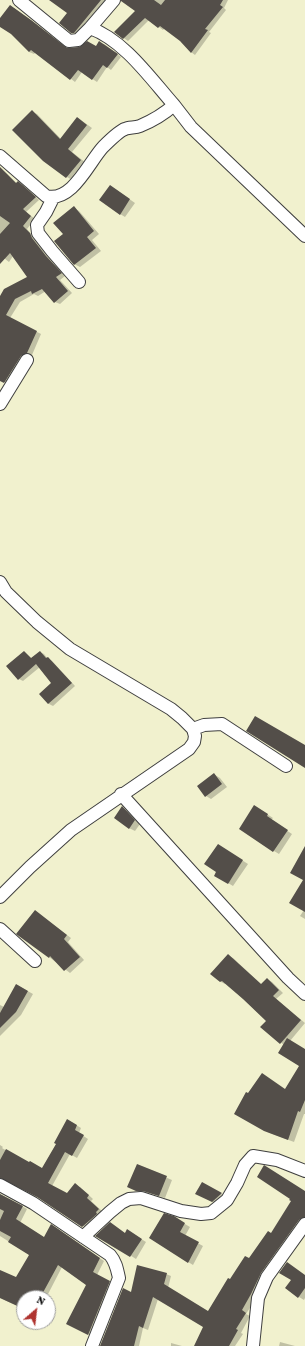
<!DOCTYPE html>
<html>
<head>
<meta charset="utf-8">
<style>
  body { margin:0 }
  #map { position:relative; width:305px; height:1346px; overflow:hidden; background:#fdfbec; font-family:"Crimson Pro",serif }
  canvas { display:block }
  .north { position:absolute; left:16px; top:1290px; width:40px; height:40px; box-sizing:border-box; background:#fff; border:1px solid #9e9e9e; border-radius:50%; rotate:28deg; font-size:11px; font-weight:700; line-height:16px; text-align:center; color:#0c0c0c }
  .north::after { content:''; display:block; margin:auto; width:14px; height:18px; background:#af3430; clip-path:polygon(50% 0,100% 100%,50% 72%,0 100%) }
</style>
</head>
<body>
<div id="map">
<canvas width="305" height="1346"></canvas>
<div class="north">N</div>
</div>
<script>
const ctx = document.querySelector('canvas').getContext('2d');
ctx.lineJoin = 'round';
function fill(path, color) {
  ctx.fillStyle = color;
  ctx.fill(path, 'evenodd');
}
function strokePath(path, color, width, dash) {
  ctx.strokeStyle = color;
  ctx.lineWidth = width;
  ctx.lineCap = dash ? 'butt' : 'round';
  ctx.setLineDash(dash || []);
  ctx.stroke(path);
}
fill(new Path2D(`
  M 0,0 L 305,0 L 305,1346 L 0,1346 ZM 24,1298 L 48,1298 L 48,1322 L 24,1322 Z`), '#f1f1ce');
fill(new Path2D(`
  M 50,0 L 111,0 L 76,35 L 72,32 L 69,13 Z
  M 122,0 L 228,0 L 224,8 L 226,10 L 209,32 L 211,33 L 195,55 L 191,52 L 181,41 L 165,28 L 163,30 L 149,20 L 128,41 L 115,32 L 136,11 Z
  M 14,8 L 36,24 L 68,49 L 96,47 L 104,44 L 121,57 L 111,70 L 107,67 L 97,82 L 82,72 L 75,82 L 36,52 L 34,54 L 29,52 L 11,33 L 0,25 L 0,21 Z
  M 32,112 L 37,114 L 61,139 L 78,118 L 92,128 L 72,152 L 86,163 L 72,180 L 67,177 Z
  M 3,171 L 7,174 L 17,184 L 23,185 L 39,200 L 26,212 L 35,219 L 27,229 L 65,276 L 60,280 L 72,293 L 60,304 L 55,302 L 46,291 L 38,296 L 34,294 L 20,302 L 10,318 L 41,334 L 32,355 L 25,358 L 9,385 L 0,379 L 0,297 L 28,277 L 13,256 L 9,262 L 0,255 L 0,174 Z
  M 115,189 L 135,203 L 125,217 L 120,214 Z
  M 74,208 L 79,211 L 99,234 L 92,240 L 101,251 L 80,267 L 74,264 Z
  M 24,652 L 32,659 L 40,652 L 44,654 L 48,659 L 52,661 L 75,686 L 53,706 L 49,704 L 40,694 L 53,683 L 40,667 L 23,681 L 19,679 Z
  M 215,775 L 220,778 L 227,787 L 211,799 L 206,796 Z
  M 122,808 L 127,811 L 140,824 L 135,831 L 129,828 Z
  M 259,809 L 273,818 L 271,820 L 292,834 L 279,854 L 274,851 Z
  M 223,848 L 248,864 L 233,886 L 215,875 Z
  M 305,891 L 305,919 L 300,916 L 304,910 Z
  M 35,911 L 71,938 L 68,942 L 84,960 L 70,973 L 49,957 Z
  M 228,956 L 233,958 L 262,985 L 267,979 L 272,982 L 283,993 L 276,999 L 305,1023 L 290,1041 L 305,1050 L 305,1114 L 304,1114 L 294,1142 L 270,1133 L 235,1114 L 285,1090 L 300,1066 L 284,1045 L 262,1027 L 267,1021 L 226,983 L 225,984 L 221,982 Z
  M 17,985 L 33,994 L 21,1015 L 0,1036 L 0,1005 L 4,1007 Z
  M 68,1120 L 81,1128 L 79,1133 L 88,1139 L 77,1158 L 70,1154 L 52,1186 L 67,1194 L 80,1187 L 93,1199 L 91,1201 L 103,1212 L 88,1229 L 39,1197 L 5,1180 L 0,1182 L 0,1145 L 3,1147 L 2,1148 L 29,1164 L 42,1169 L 57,1143 Z
  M 137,1165 L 172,1180 L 165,1198 L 149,1193 L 142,1193 L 134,1190 Z
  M 202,1184 L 227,1197 L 218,1205 L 197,1193 Z
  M 305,1192 L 305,1222 L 246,1314 L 250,1316 L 241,1333 L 243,1334 L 235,1346 L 195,1346 L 204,1326 L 158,1299 L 148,1330 L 143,1328 L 139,1346 L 102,1346 L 132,1293 L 166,1274 L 171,1276 L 168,1288 L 208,1312 L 230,1280 L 272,1234 Z
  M 0,1194 L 27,1209 L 20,1223 L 45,1238 L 56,1228 L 104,1261 L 97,1275 L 114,1284 L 93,1337 L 72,1326 L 87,1285 L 62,1267 L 46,1298 L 38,1297 L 37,1298 L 24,1298 L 24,1309 L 0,1298 L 0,1271 L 17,1278 L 30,1255 L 0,1236 Z
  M 173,1217 L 190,1227 L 185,1236 L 203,1246 L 193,1265 L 150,1238 Z
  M 127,1230 L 146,1242 L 136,1259 L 117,1247 Z
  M 305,1276 L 305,1298 L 304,1300 L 299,1297 L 292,1279 Z
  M 280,1342 L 295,1346 L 279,1346 Z
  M 171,1343 L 182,1346 L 171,1346 Z`), '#0003');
fill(new Path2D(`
  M 49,0 L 101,0 L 74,33 L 71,33 L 59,23 L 67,13 Z
  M 121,0 L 154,0 L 161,5 L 165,0 L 223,0 L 220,5 L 223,7 L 205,29 L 208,30 L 191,53 L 180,41 L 160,26 L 158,28 L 145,18 L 123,39 L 114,32 L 135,11 L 121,1 Z
  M 10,5 L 31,20 L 67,48 L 79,47 L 87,41 L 96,46 L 99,41 L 118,54 L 107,68 L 103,65 L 92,80 L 78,70 L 70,80 L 31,50 L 29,52 L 11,34 L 0,27 L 0,18 Z
  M 32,110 L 60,139 L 77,117 L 87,125 L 68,149 L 81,160 L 66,178 L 43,161 L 12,130 Z
  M 0,167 L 16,183 L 18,181 L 36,197 L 23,209 L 31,216 L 23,226 L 30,233 L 32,238 L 46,256 L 62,273 L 56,277 L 68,291 L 54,303 L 42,289 L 32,294 L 31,291 L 15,299 L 6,315 L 37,331 L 27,353 L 21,356 L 4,383 L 0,381 L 0,296 L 4,289 L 27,277 L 10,253 L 0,264 L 0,234 L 10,223 L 0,216 Z
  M 110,185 L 130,199 L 120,215 L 99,200 Z
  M 74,206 L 94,231 L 87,237 L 96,248 L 74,265 L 54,241 L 63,234 L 53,223 Z
  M 24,651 L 32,659 L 31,658 L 40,651 L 46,658 L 48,657 L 72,683 L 48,704 L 39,694 L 51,683 L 36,664 L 18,680 L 6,666 Z
  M 255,716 L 305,745 L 305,768 L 246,731 Z
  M 214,773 L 222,784 L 205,797 L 197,786 Z
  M 254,805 L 268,814 L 267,816 L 288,830 L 273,852 L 239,829 Z
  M 122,806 L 135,820 L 129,829 L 114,818 Z
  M 218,844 L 243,860 L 228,884 L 214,876 L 216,872 L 204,864 Z
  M 305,846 L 305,912 L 289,903 L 303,880 L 290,873 Z
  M 35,910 L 67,935 L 64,939 L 80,957 L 64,971 L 50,956 L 49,958 L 16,934 Z
  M 228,954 L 261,984 L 267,978 L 279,990 L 273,996 L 301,1020 L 280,1044 L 260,1027 L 266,1021 L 243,999 L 222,981 L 220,982 L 210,974 Z
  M 16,984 L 28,991 L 16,1012 L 0,1028 L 0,1013 Z
  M 287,1038 L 305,1049 L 305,1100 L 300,1112 L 298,1111 L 288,1140 L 264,1131 L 234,1114 L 246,1092 L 248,1093 L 262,1073 L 285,1089 L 299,1066 L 278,1053 Z
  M 67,1119 L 77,1125 L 75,1130 L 84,1135 L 72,1156 L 65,1152 L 48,1183 L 67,1193 L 75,1183 L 89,1195 L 87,1198 L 99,1209 L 96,1212 L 97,1214 L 82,1227 L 37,1197 L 0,1178 L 0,1160 L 6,1149 L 29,1162 L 30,1161 L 42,1168 L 56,1144 L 54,1143 Z
  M 137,1164 L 167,1176 L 159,1196 L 143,1191 L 136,1191 L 127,1187 Z
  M 264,1165 L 305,1191 L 305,1217 L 299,1220 L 261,1273 L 251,1294 L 242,1310 L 246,1313 L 236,1329 L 238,1330 L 229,1346 L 194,1346 L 203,1327 L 153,1297 L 143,1328 L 139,1326 L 134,1346 L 100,1346 L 123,1288 L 131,1292 L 137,1265 L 167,1273 L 164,1284 L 208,1311 L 228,1278 L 230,1279 L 245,1256 L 249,1258 L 268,1231 L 271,1233 L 291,1201 L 289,1200 L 290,1199 L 257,1177 Z
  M 202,1182 L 222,1193 L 212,1202 L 195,1194 Z
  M 0,1194 L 23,1206 L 16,1219 L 44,1237 L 51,1224 L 100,1258 L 93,1272 L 110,1281 L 88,1335 L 66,1324 L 86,1285 L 58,1265 L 40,1298 L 24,1298 L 24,1309 L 0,1298 L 0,1270 L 16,1277 L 29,1255 L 8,1242 L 11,1237 L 0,1231 L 0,1220 L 4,1211 L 0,1209 Z
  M 164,1213 L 174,1216 L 185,1223 L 180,1232 L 199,1242 L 188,1263 L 149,1238 Z
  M 110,1222 L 125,1233 L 127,1229 L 142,1239 L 130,1257 L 95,1236 Z
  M 287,1262 L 305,1275 L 305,1288 L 298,1298 L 285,1288 L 291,1280 L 279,1273 Z`), '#534e49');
const street = new Path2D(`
  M 19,0 L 69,41 L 78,40 L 90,28 C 124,40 151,79 174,105
  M 90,28 L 114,0
  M 0,156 L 46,196 C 72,203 89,162 103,147 C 108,142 119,131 125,129 C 129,127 135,128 140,126 C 152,121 164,114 174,105 L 191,127 L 305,236
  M 53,198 L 46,212 L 37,225 L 38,233 L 52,251 L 79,282
  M 0,404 L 27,360
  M 0,582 L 6,592 L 37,622 L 70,649 L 171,709 L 182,718 L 193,729 L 195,736 L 194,742 L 189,749 L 71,830 L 30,867 L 0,897
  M 193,729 L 204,725 L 222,724 L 286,766
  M 121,794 L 288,978 L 305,994
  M 0,929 L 35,961
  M 0,1185 L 33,1203 L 110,1255 C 116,1262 117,1269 119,1278 L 92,1346
  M 83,1237 L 110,1212 L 121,1203 L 129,1199 L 141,1198 L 181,1211 L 201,1214 L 211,1213 L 227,1200 L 237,1183 L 245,1165 L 253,1156 L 277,1160 L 305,1171
  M 253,1346 L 258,1298 L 267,1277 L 305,1224`);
strokePath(street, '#3f3f3f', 14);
strokePath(street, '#fff', 12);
</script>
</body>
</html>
